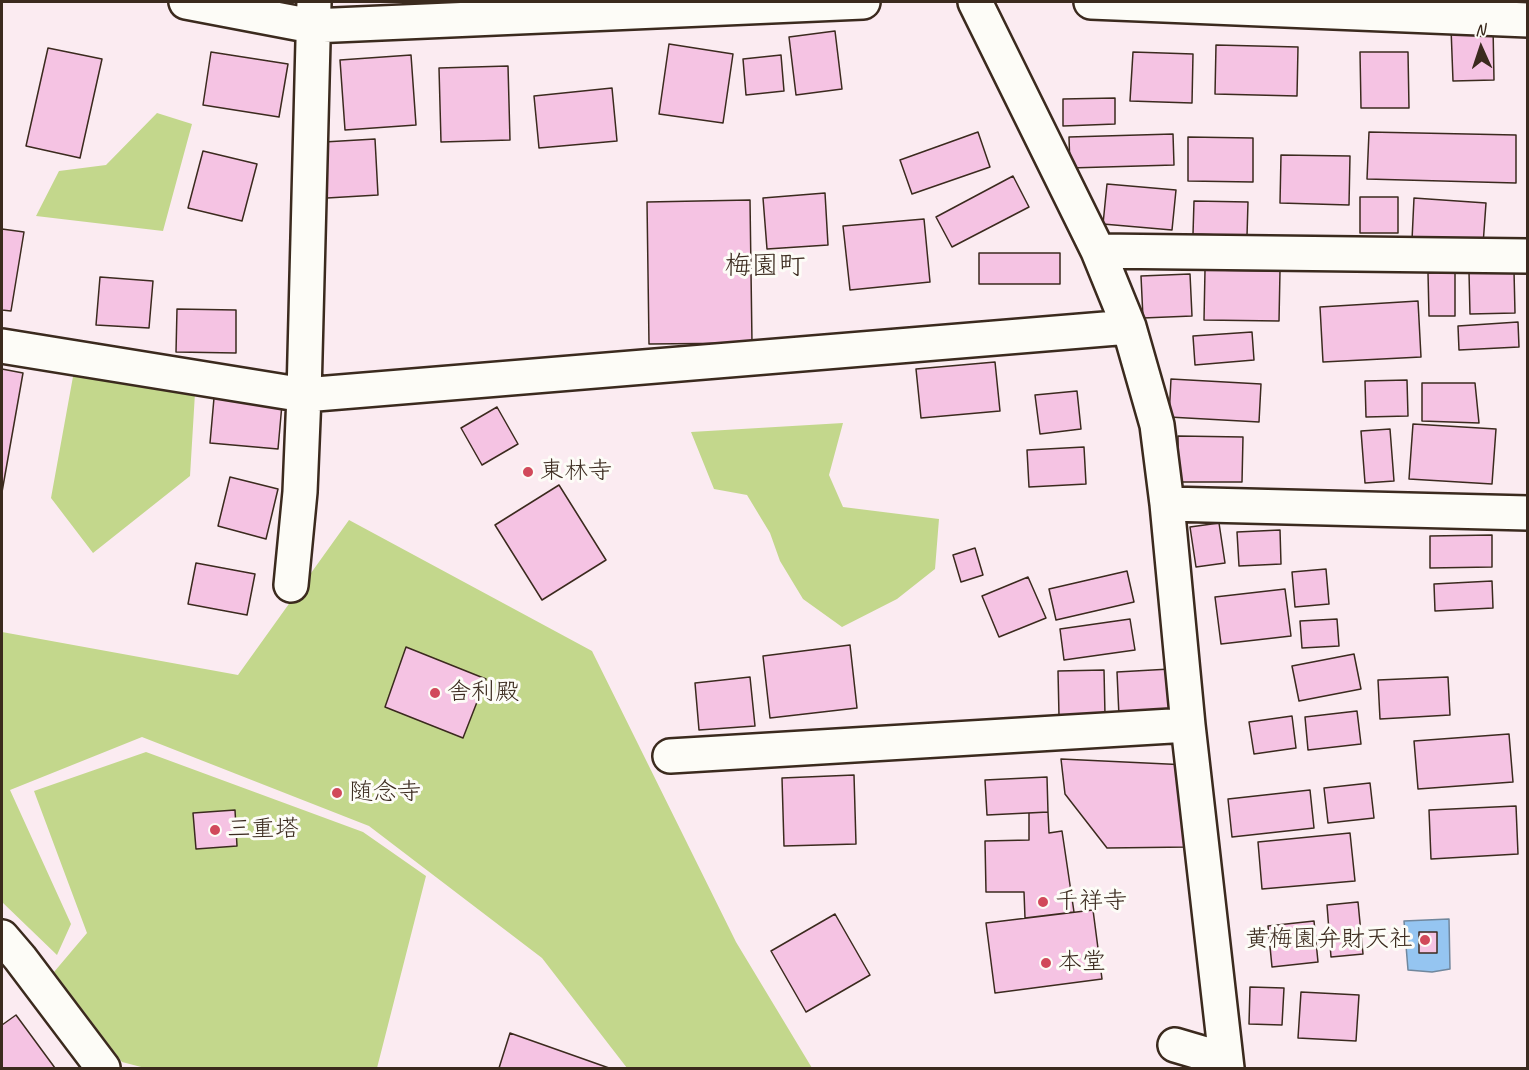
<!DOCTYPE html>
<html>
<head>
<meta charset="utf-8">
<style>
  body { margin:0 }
  #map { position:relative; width:1529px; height:1070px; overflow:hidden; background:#fbebf1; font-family:Caveat,sans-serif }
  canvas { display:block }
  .frame { position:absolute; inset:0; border:3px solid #3b2a1e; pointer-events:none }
  .north { position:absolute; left:1451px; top:18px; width:60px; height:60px; -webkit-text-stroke:4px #fdfcf7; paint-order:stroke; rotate:357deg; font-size:16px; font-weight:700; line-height:24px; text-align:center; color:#3b2a1e }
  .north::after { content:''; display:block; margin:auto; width:21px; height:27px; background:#3b2a1e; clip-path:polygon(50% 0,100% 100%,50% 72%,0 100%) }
</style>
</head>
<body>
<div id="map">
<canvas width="1529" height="1070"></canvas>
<div class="frame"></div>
<div class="north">N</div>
</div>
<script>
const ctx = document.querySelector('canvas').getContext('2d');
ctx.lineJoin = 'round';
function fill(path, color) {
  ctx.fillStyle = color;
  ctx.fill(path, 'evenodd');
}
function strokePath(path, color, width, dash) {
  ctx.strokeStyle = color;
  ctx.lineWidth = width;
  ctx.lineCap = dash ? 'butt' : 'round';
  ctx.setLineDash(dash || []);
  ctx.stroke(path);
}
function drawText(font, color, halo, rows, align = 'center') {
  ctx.font = font + ' Caveat,"Klee One",sans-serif';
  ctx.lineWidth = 6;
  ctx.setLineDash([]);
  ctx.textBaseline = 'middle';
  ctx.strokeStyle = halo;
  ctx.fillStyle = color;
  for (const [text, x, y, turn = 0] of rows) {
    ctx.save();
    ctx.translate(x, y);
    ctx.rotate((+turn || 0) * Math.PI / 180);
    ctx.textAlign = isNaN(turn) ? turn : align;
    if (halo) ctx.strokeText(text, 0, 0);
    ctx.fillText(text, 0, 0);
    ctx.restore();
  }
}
fill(new Path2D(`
  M 157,113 L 192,124 L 163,231 L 36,216 L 59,171 L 106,165 Z
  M 74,371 L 195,393 L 190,476 L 93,553 L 51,498 Z
  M 843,423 L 829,475 L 843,507 L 939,519 L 935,569 L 897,599 L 842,627 L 803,599 L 780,561 L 770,533 L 747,495 L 714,489 L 691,432 Z
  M 349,520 L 592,651 L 736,942 L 812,1068 L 627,1068 L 542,958 L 369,826 L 142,737 L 10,790 L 71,924 L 57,955 L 2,902 L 2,632 L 238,675 Z
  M 146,752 L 363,832 L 426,876 L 377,1068 L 145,1068 L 122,1062 L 54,972 L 87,933 L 34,791 Z`), '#c3d78c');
const water = new Path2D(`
  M 1449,919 L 1450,969 L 1432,972 L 1408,970 L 1404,921 Z`);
fill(water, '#95c5f1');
strokePath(water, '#71879d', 1.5);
const building = new Path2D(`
  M 1493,26 L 1494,80 L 1453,81 L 1451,28 Z
  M 835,31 L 842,89 L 796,95 L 789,37 Z
  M 669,44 L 733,54 L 723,123 L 659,114 Z
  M 1216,45 L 1298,47 L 1297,96 L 1215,94 Z
  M 48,48 L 102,59 L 80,158 L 26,146 Z
  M 211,52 L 288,64 L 279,117 L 203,105 Z
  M 1133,52 L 1193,54 L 1192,103 L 1130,101 Z
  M 1360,52 L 1408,52 L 1409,108 L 1361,108 Z
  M 411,55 L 416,125 L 345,130 L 340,60 Z
  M 781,55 L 784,91 L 746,95 L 743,59 Z
  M 508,66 L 510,140 L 441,142 L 439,68 Z
  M 612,88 L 617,141 L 539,148 L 534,96 Z
  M 1115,98 L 1115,124 L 1063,126 L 1063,99 Z
  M 978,132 L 990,167 L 912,194 L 900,160 Z
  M 1369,132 L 1516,135 L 1516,183 L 1367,179 Z
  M 1173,134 L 1174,165 L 1070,168 L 1069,137 Z
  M 1188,137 L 1253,138 L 1253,182 L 1188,181 Z
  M 375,139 L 378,195 L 327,198 L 324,142 Z
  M 203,151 L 257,164 L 242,221 L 188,208 Z
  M 1281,155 L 1350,156 L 1349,205 L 1280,203 Z
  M 1013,176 L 1029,207 L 952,247 L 936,217 Z
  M 1107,184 L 1176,190 L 1172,230 L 1103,224 Z
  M 825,193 L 828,245 L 767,249 L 763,198 Z
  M 1360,197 L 1398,197 L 1398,233 L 1360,233 Z
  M 1414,198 L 1486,203 L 1483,245 L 1412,240 Z
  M 750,200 L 752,343 L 649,344 L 647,202 Z
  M 1194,201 L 1248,202 L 1247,236 L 1193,234 Z
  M 924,219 L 930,282 L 850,290 L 843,226 Z
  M 2,229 L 24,232 L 11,311 L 2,310 Z
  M 979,253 L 1060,253 L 1060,284 L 979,284 Z
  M 1205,270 L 1280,271 L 1279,321 L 1204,320 Z
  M 1514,271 L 1515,313 L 1470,314 L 1469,272 Z
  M 1455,272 L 1455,316 L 1429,316 L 1428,273 Z
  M 1190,274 L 1192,316 L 1143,318 L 1141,276 Z
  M 100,277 L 153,281 L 149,328 L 96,325 Z
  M 1418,301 L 1421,357 L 1323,362 L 1320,307 Z
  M 177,309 L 236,310 L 236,353 L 176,352 Z
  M 1518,322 L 1519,347 L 1459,350 L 1458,326 Z
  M 1252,332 L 1254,360 L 1195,365 L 1193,336 Z
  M 995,362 L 1000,411 L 921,418 L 916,369 Z
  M 2,369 L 23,373 L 2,492 Z
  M 1171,379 L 1261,384 L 1259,422 L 1169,417 Z
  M 1407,380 L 1408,416 L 1366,417 L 1365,381 Z
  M 1422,383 L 1475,383 L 1479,423 L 1422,421 Z
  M 1077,391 L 1081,429 L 1040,434 L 1035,395 Z
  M 214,398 L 282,404 L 278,449 L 210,443 Z
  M 497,407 L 518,444 L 482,465 L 461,428 Z
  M 1413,424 L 1496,429 L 1492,484 L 1409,479 Z
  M 1390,429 L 1394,481 L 1365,483 L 1361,431 Z
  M 1178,436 L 1243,437 L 1242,482 L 1178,482 Z
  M 1084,447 L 1086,484 L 1029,487 L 1027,450 Z
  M 230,477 L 278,489 L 266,539 L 218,526 Z
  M 559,485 L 606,560 L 542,600 L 495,525 Z
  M 1219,523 L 1225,563 L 1196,567 L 1190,527 Z
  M 1280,530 L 1281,564 L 1239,566 L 1237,532 Z
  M 1492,535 L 1492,567 L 1430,568 L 1430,536 Z
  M 975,548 L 983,575 L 961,582 L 953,555 Z
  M 196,563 L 255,574 L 247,615 L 188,604 Z
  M 1326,569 L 1329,604 L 1295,607 L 1292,572 Z
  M 1127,571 L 1134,602 L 1056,620 L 1049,589 Z
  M 1028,577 L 1046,618 L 999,637 L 982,596 Z
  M 1492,581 L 1493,608 L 1435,611 L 1434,584 Z
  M 1285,589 L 1291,636 L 1221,644 L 1215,597 Z
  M 1130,619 L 1135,650 L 1064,660 L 1060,629 Z
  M 1337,619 L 1339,646 L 1302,648 L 1300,621 Z
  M 850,645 L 857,708 L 770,718 L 763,656 Z
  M 406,647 L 486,679 L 463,738 L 385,707 Z
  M 1354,654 L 1361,689 L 1299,701 L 1292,666 Z
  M 1170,669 L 1172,713 L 1119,716 L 1117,672 Z
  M 1104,670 L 1105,715 L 1059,716 L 1058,671 Z
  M 750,677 L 755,726 L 699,730 L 695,683 Z
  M 1448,677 L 1450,715 L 1380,719 L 1378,680 Z
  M 1357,711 L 1361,744 L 1308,750 L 1305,717 Z
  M 1292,716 L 1296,748 L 1254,754 L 1249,722 Z
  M 1509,734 L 1513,782 L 1418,789 L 1414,741 Z
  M 1061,759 L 1188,765 L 1189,847 L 1107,848 L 1065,794 Z
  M 854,775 L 856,844 L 784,846 L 782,778 Z
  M 1047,777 L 1048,812 L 987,815 L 985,780 Z
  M 1370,783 L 1374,818 L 1328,823 L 1324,788 Z
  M 1310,790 L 1314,828 L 1232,837 L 1228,799 Z
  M 1516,806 L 1518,854 L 1431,859 L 1429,810 Z
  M 235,810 L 237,846 L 196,849 L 193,813 Z
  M 1048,812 L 1049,833 L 1062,831 L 1074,912 L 1025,918 L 1024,892 L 986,892 L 985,841 L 1029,840 L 1029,813 Z
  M 1350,833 L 1355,881 L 1262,889 L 1258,842 Z
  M 1358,902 L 1363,954 L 1331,957 L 1327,905 Z
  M 1093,910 L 1102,979 L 995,993 L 986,923 Z
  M 835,914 L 870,975 L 806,1012 L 771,951 Z
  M 1314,921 L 1318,962 L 1272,967 L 1268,926 Z
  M 1419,932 L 1437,932 L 1437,953 L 1419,953 Z
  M 1250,987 L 1284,988 L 1282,1025 L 1249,1024 Z
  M 1301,992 L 1359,995 L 1356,1041 L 1298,1038 Z
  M 16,1015 L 55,1068 L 2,1068 L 2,1025 Z
  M 510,1033 L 609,1068 L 499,1068 Z`);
fill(building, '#f5c3e3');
strokePath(building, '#3b2a1e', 1.5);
const minor = new Path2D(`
  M 186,2 L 312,26 L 863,2
  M 975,2 L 1098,251 L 1129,327 L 1157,425 L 1167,504 L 1188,725 L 1227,1068
  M 1091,2 L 1528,20
  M 1098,251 L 1528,256
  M 2,346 L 304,395 L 1129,327
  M 1167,504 L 1528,513
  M 291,585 L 300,492 L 304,395 L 314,2
  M 670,756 L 1188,725
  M 2,937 L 20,958 L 103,1068
  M 1175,1045 L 1226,1060`);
strokePath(minor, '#3b2a1e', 38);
strokePath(minor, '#fdfcf7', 33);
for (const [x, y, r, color] of [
  [528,472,6,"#d1495b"],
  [435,693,6,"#d1495b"],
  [337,793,6,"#d1495b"],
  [215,830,6,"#d1495b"],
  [1043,902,6,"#d1495b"],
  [1425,940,6,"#d1495b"],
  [1046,963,6,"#d1495b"]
]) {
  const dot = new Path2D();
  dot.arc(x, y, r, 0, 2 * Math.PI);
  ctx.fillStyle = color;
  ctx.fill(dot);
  strokePath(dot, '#fdfcf7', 2);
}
drawText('24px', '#3b2a1e', '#fdfcf7', [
  ["東林寺",540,472],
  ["舎利殿",447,693],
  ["随念寺",349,793],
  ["三重塔",227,830],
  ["千祥寺",1055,902],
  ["黄梅園弁財天社",1413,940,"right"],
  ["本堂",1058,963]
], 'left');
drawText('27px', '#3b2a1e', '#fdfcf7', [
  ["梅園町",765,267]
]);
</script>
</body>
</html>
